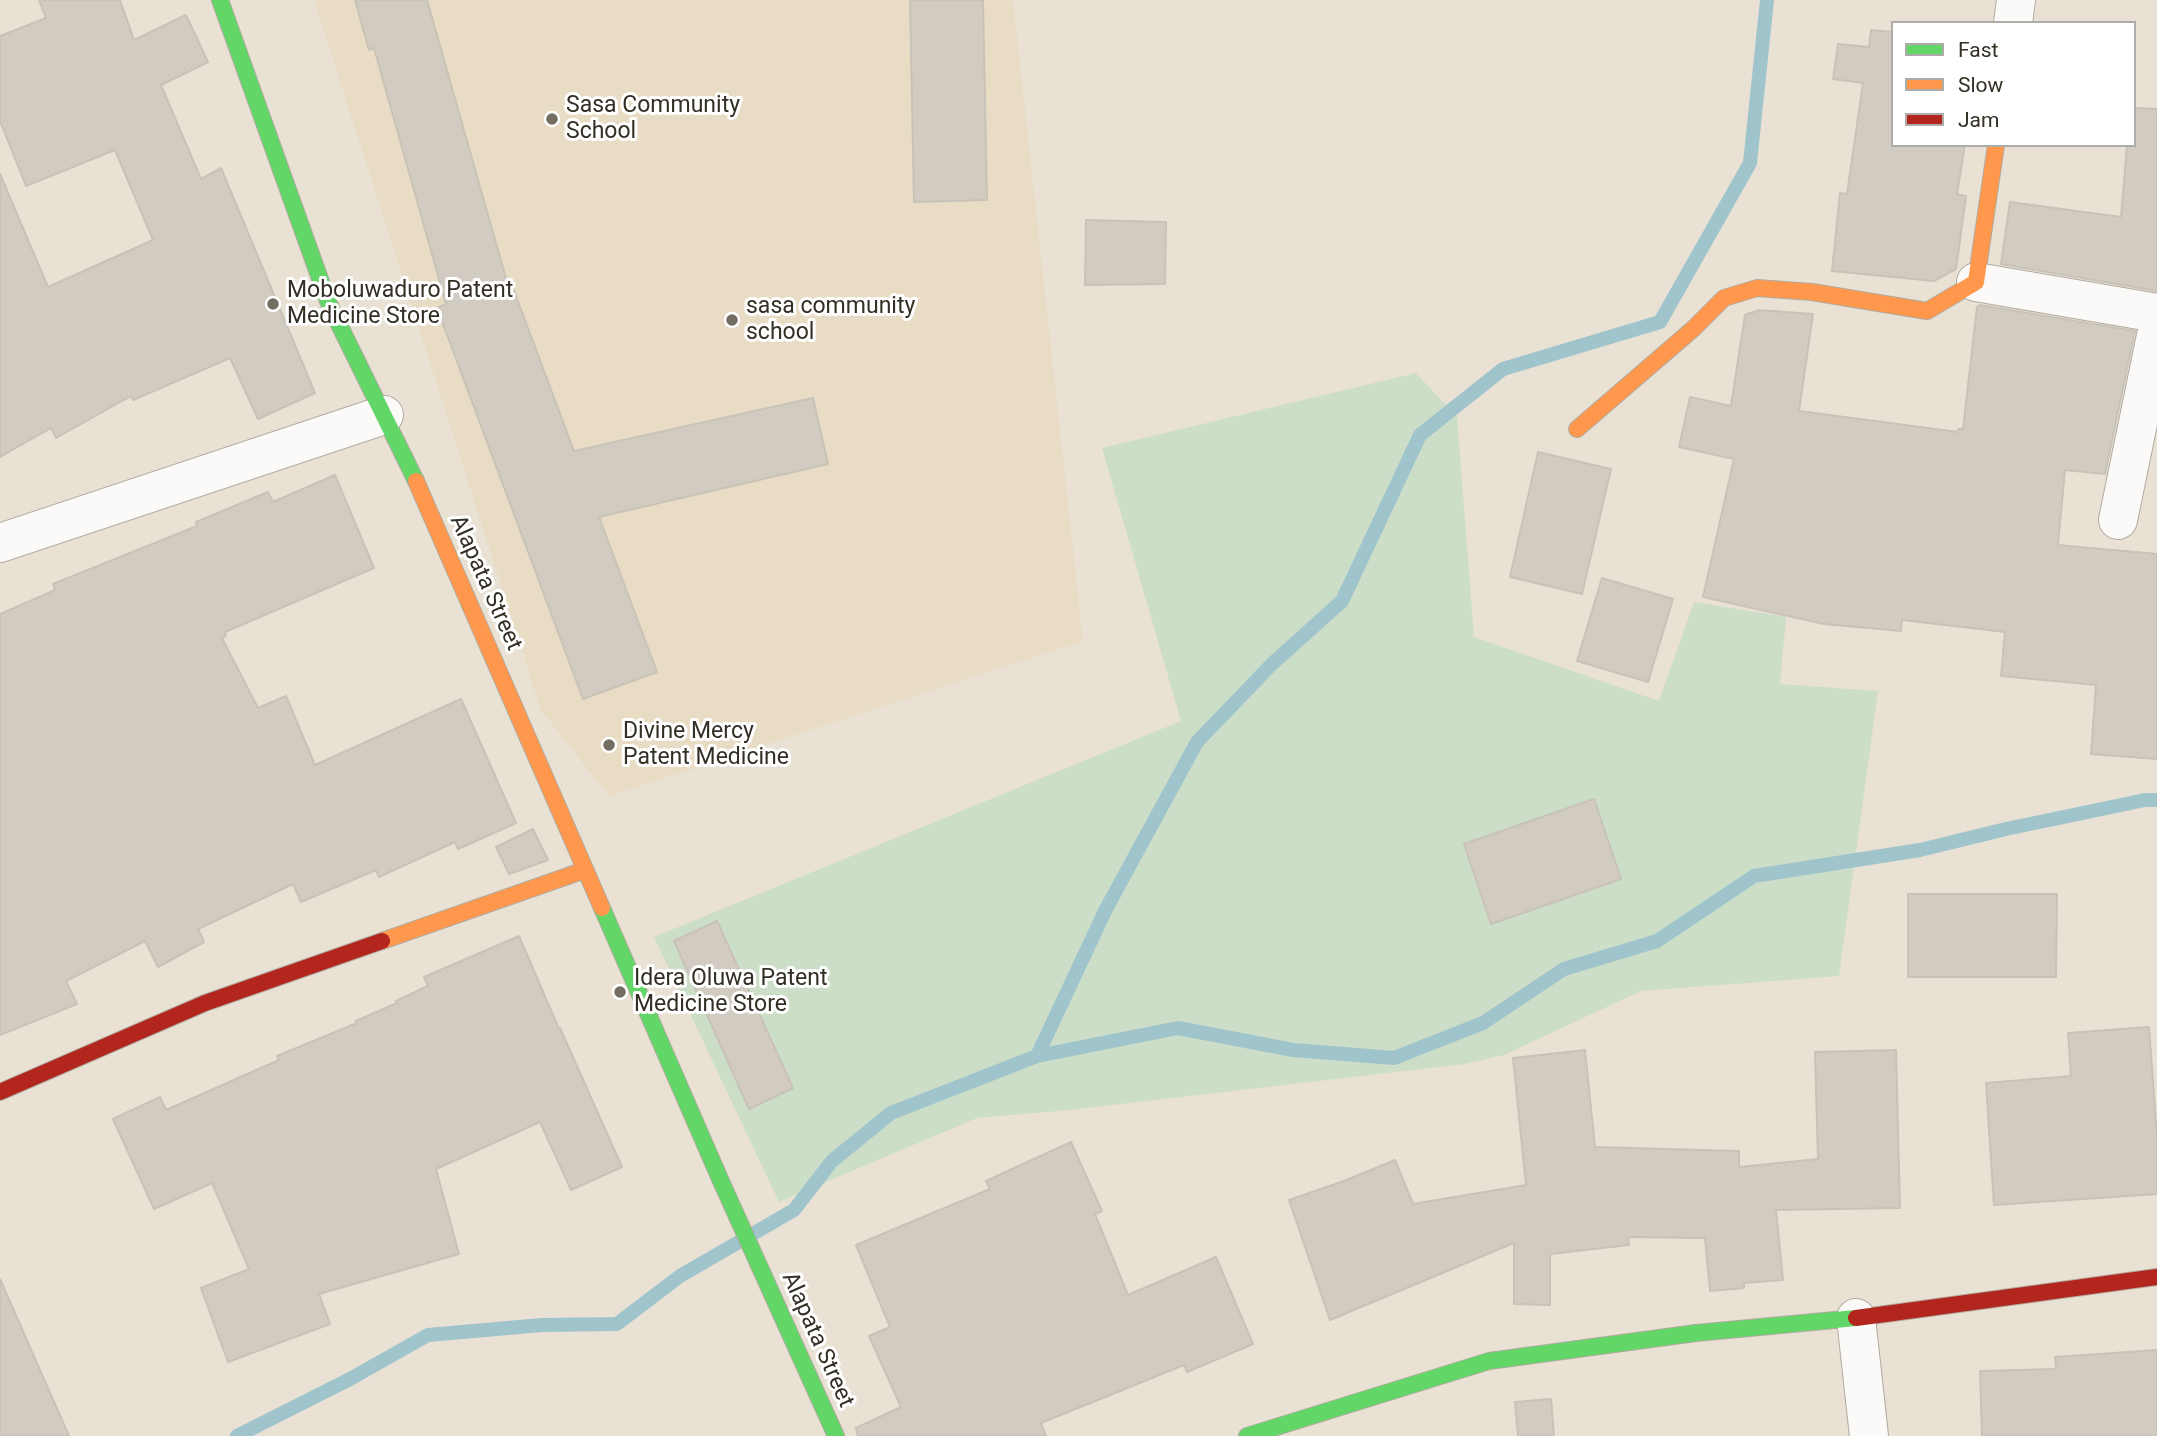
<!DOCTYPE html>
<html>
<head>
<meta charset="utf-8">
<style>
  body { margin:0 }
  #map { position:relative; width:2157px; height:1436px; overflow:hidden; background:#e9e1d4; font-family:Roboto,sans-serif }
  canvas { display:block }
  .legend { position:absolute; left:1891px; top:21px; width:245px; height:126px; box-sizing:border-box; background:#fff; border:2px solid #aeaca8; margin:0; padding:9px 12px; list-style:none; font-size:21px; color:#342f25 }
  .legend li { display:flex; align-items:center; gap:14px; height:35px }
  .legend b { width:35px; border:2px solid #aeaca8 }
</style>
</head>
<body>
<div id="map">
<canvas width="2157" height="1436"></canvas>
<ul class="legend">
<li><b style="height:9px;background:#63d668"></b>Fast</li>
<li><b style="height:9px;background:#ff974d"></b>Slow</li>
<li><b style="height:9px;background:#b3261e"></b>Jam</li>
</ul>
</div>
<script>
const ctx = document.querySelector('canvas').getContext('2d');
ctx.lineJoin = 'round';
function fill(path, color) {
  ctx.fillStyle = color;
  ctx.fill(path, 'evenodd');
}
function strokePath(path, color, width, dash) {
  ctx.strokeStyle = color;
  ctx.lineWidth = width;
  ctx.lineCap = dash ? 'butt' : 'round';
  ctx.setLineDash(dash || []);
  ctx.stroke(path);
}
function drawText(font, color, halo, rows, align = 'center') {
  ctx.font = font + ' Roboto,sans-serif';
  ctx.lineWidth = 6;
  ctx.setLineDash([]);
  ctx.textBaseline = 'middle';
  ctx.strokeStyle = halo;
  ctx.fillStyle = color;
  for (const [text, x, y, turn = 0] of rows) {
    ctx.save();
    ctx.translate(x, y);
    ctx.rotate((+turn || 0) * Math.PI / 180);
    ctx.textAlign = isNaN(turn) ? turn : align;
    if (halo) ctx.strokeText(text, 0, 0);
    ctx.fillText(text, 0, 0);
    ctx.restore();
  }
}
fill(new Path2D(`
  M 314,0 L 1013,0 L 1083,641 L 609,796 L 541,710 Z`), '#e8dcc5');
fill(new Path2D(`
  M 1416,373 L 1457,417 L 1474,637 L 1659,701 L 1694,602 L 1786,617 L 1780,684 L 1878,691 L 1839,976 L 1641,991 L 1504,1055 L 1465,1064 L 1069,1110 L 977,1118 L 779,1202 L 654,937 L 1181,721 L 1102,448 Z`), '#ccddc8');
strokePath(new Path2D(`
  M 1037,1056 L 1106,909 L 1197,742 L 1272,664 L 1342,601 L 1420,435 L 1503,369 L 1660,322 L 1750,163 L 1767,0
  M 237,1436 L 350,1379 L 428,1335 L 542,1325 L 617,1324 L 680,1276 L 794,1210 L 832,1161 L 891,1113 L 1037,1056 L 1178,1028 L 1293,1050 L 1394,1058 L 1483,1023 L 1564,969 L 1657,941 L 1754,876 L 1920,850 L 2006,829 L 2145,800 L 2157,800`), '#a0c4cc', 14);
const building = new Path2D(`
  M 39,0 L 120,0 L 134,40 L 186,15 L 208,62 L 161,85 L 201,179 L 221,168 L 315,393 L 258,419 L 230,358 L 133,400 L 131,396 L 56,438 L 51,428 L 0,457 L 0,174 L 48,287 L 153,240 L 115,150 L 26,186 L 0,121 L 0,36 L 46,18 Z
  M 355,0 L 427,0 L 507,282 L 510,280 L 574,451 L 813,398 L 828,464 L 599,517 L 657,672 L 583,699 L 437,308 L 446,304 L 374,48 L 369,50 Z
  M 910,0 L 983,0 L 987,200 L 914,202 Z
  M 1871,30 L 1893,32 L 1893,145 L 1965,145 L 1957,194 L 1966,196 L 1956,269 L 1934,281 L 1832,271 L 1840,193 L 1847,194 L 1863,83 L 1833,79 L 1838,44 L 1869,47 Z
  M 2134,108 L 2157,109 L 2157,291 L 2001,264 L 2010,202 L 2121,217 L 2127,145 L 2134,145 Z
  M 1086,220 L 1166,222 L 1165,284 L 1085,285 Z
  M 1980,305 L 2135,331 L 2105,474 L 2065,470 L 2058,545 L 2157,554 L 2157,759 L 2091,754 L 2096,685 L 2001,676 L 2005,632 L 1902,620 L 1901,631 L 1824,624 L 1703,597 L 1734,459 L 1679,447 L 1690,397 L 1731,406 L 1745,315 L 1759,310 L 1813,314 L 1799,411 L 1958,432 L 1958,429 L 1963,429 L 1977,307 Z
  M 1538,452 L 1611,469 L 1582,594 L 1510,577 Z
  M 335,475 L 374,568 L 225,632 L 226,636 L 222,638 L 258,708 L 286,696 L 315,765 L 461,699 L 516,823 L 458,849 L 455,842 L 379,877 L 376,870 L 301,902 L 293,884 L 198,929 L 204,942 L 158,967 L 145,941 L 66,981 L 77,1004 L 0,1035 L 0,614 L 55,590 L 53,584 L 197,526 L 196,522 L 268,492 L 273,502 Z
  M 1602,578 L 1673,599 L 1648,682 L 1577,661 Z
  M 1594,799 L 1621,879 L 1491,924 L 1464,844 Z
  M 533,829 L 548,860 L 509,874 L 496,847 Z
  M 1908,894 L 2057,894 L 2056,977 L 1908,977 Z
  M 717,921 L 793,1088 L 749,1109 L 674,941 Z
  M 519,936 L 559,1029 L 560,1028 L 622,1167 L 571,1190 L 540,1122 L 436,1169 L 459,1254 L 319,1294 L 330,1324 L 228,1362 L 201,1288 L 249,1269 L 212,1183 L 154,1209 L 113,1119 L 160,1097 L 166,1110 L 279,1060 L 277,1056 L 357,1023 L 356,1021 L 397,1003 L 396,1001 L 428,986 L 424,977 Z
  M 2149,1027 L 2157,1137 L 2157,1194 L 1994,1205 L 1986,1083 L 2071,1076 L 2068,1033 Z
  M 1585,1050 L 1595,1147 L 1739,1151 L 1739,1167 L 1818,1159 L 1815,1052 L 1896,1050 L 1900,1208 L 1776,1210 L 1783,1280 L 1744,1283 L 1744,1288 L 1710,1291 L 1705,1238 L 1628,1237 L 1629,1245 L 1550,1254 L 1550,1305 L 1514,1304 L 1514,1243 L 1330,1320 L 1289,1200 L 1344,1181 L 1395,1160 L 1413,1204 L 1526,1185 L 1513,1058 Z
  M 1071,1142 L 1102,1211 L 1095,1214 L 1128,1295 L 1216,1257 L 1253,1344 L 1187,1372 L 1184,1365 L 1041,1423 L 1046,1436 L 858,1436 L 856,1428 L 901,1407 L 869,1336 L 890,1327 L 856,1245 L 990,1189 L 986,1181 Z
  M 0,1279 L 69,1436 L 0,1436 Z
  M 2157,1350 L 2157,1436 L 1982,1436 L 1980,1371 L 2056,1369 L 2055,1357 Z
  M 1551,1399 L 1554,1436 L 1518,1436 L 1515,1402 Z`);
fill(building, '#d1cbc1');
strokePath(building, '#c8c2b7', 2);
const street = new Path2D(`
  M 2013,23 L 2016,0
  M 1976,282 L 2157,313
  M 2118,520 L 2157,331
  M 0,543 L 384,415
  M 1856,1318 L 1869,1436`);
const fast = new Path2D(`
  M 220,0 L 329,304 L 416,481
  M 602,908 L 720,1179 L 836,1436
  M 1247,1436 L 1489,1361 L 1696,1333 L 1856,1318`);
const slow = new Path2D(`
  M 1577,429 L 1693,329 L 1724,298 L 1757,288 L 1812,292 L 1927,311 L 1976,282 L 1996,145
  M 416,481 L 602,908
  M 382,941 L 585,870`);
const jam = new Path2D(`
  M 0,1092 L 205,1003 L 382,941
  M 1856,1318 L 2157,1277`);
strokePath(street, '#b0aba0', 40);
strokePath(fast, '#b0aba0', 18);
strokePath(slow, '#b0aba0', 18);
strokePath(jam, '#b0aba0', 18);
strokePath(street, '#fcfaf9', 38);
strokePath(fast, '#63d668', 16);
strokePath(slow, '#ff974d', 16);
strokePath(jam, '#b3261e', 16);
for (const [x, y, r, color] of [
  [552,119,7,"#736d62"],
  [273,304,7,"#736d62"],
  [732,320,7,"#736d62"],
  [609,745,7,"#736d62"],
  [620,992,7,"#736d62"]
]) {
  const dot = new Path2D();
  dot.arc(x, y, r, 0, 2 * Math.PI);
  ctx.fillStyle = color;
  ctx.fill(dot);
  strokePath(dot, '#fff', 2.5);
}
drawText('23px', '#342f25', '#fff', [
  ["Sasa Community",566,106],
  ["School",566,132],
  ["Moboluwaduro Patent",287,291],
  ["Medicine Store",287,317],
  ["sasa community",746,307],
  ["school",746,333],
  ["Divine Mercy",623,732],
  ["Patent Medicine",623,758],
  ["Idera Oluwa Patent",634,979],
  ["Medicine Store",634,1005]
], 'left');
drawText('23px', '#342f25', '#fff', [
  ["Alapata Street",485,583,66],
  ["Alapata Street",817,1340,66]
]);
</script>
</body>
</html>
